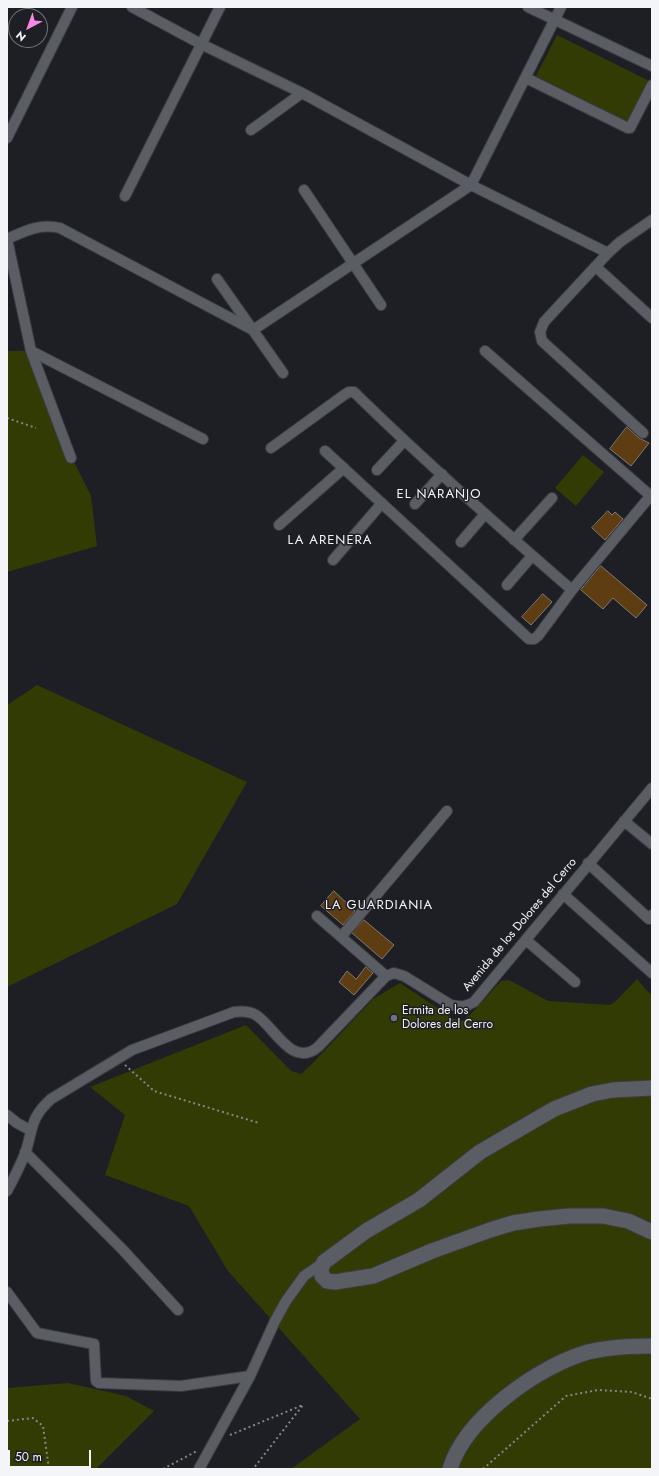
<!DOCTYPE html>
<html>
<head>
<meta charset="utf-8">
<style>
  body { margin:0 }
  #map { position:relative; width:659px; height:1476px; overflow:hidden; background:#1d1f25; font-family:Jost,sans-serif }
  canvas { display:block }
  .frame { position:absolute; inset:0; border:8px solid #f4f5f9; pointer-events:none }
  .north { position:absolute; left:8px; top:8px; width:40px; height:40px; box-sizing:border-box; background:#1d1f25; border:1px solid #73757a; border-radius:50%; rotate:221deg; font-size:11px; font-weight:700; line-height:16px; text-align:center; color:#f4f5f9 }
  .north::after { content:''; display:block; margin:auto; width:14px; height:18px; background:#f987e8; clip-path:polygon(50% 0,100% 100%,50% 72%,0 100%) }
  .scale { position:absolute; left:8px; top:1450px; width:83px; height:18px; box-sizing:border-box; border:2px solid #f4f5f9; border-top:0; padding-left:5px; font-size:12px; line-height:14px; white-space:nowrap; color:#f4f5f9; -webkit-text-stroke:3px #1d1f25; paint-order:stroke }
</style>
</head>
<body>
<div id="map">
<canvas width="659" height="1476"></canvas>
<div class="frame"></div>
<div class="north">N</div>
<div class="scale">50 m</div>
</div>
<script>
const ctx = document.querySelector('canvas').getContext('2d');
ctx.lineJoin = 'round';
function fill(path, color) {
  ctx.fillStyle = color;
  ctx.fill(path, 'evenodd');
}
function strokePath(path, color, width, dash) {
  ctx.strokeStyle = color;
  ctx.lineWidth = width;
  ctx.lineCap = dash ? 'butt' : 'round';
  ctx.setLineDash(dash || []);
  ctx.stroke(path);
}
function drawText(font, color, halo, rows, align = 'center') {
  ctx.font = font + ' Jost,sans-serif';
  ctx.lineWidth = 3;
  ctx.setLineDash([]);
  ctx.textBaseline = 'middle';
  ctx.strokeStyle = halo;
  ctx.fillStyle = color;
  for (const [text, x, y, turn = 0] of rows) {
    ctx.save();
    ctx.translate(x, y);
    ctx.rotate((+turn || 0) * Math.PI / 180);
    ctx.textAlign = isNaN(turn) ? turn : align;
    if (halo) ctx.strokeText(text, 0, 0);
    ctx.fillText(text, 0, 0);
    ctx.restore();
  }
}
fill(new Path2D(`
  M 557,35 L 649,81 L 629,122 L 536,76 Z
  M 7,351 L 31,351 L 63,440 L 91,496 L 97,546 L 7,572 Z
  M 583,455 L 604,472 L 576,506 L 555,488 Z
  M 37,685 L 247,782 L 177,904 L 7,987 L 7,705 Z
  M 637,979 L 649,993 L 652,994 L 652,1469 L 291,1469 L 360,1419 L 228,1271 L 189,1206 L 105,1175 L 125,1115 L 90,1087 L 246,1025 L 291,1071 L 301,1074 L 312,1064 L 373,999 L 400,983 L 454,1019 L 462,1021 L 470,1015 L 501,981 L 509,980 L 548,1001 L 610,1005 L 617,1000 Z
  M 68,1383 L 126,1396 L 154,1411 L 96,1469 L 7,1469 L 7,1388 Z`), '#333b05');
const building = new Path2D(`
  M 627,427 L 639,438 L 649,443 L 631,466 L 610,449 Z
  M 608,511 L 612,515 L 615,512 L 623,519 L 605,540 L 592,528 Z
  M 601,566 L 647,605 L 636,618 L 613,598 L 603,609 L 581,590 Z
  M 543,594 L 552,602 L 531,625 L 522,617 Z
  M 334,891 L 355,911 L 343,925 L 321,906 Z
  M 364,920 L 394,945 L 382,959 L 352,933 Z
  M 366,967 L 373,973 L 354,995 L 339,982 L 347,971 L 356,979 Z`);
fill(building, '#5f3d13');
strokePath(building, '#807a73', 1);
const street = new Path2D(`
  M 132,7 L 201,44 L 302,93 L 471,185 L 608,253
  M 528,7 L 652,66
  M 526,78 L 628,128 L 630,128 L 652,85
  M 251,130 L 302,93
  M 7,138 L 72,7
  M 304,190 L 381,305
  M 125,196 L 220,7
  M 7,239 C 25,231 40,223 60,228 L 253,330 L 471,185 L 561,7
  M 7,239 L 31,351 L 71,458
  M 596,267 L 652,318
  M 217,279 L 283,373
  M 31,351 L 203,439
  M 485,351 L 652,497
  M 643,433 L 542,341 L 540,332 L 544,322 L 608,253 L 620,242 L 652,220
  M 271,448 L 344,395 L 349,392 L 354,392 C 424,461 498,526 572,590
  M 325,451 L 529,639 L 534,639 L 538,636 L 572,590 L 652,494
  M 377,470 L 404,441
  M 415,504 L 442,474
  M 279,525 L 344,468
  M 514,540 L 552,498
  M 461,542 L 485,514
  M 333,560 L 382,503
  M 507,585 L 532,556
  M 624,821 L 652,844
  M 588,863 L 649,919 L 652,915
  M 563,894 L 652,973
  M 317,916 L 386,976
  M 341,937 L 447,811
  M 526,940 L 575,982
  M 7,1115 L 17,1123 L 30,1130
  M 25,1152 L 123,1250 L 178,1310
  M 7,1191 C 14,1178 21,1164 26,1151 C 33,1127 31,1117 51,1099 L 132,1050 L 234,1012 C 242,1011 249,1011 256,1015 C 274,1026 292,1069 318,1047 L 386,976 L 394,973 L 404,976 L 451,1005 C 460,1007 466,1007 474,1002 L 652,788
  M 7,1292 L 37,1333 L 94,1344 L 96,1381 L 99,1383 L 181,1386 L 250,1376
  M 199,1469 L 250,1376 L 275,1321 L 286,1301 L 304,1276 L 324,1262`);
const secondary = new Path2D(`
  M 652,1088 L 613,1090 L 592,1094 L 554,1109 L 480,1152 L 419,1200 L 366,1231 L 324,1262 L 321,1269 L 322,1276 L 327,1281 L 335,1282 L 373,1276 L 432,1251 L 490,1230 L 513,1223 L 539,1219 L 569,1216 L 603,1216 L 628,1221 L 652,1232
  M 450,1469 C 465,1418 539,1366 588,1352 C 609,1347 631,1346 652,1346`);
strokePath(street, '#3b3d42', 12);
strokePath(secondary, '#3b3d42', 17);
strokePath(new Path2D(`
  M 7,418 L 36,428
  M 125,1065 L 154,1091 L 259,1123
  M 7,1421 L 33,1418 L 43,1426 L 49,1469
  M 230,1435 L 303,1405 L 253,1469
  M 163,1469 L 197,1451
  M 483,1469 L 566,1396 L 598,1390 L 632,1392 L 652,1399`), '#84858a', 2, [2, 3]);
strokePath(street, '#5b5d65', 10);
strokePath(secondary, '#5b5d65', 15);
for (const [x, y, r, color] of [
  [394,1018,4,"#6b7280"]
]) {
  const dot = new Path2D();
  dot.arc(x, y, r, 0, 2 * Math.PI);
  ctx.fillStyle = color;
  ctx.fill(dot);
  strokePath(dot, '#1d1f25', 1.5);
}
drawText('12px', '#f4f5f9', '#1d1f25', [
  ["Avenida de los Dolores del Cerro",520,925,-50]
]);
drawText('12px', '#f4f5f9', '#1d1f25', [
  ["Ermita de los",402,1011],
  ["Dolores del Cerro",402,1025]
], 'left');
ctx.letterSpacing = '1px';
drawText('13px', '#f4f5f9', '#1d1f25', [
  ["EL NARANJO",439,495],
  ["LA ARENERA",330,541],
  ["LA GUARDIANIA",379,906]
]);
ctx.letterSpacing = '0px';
</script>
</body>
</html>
